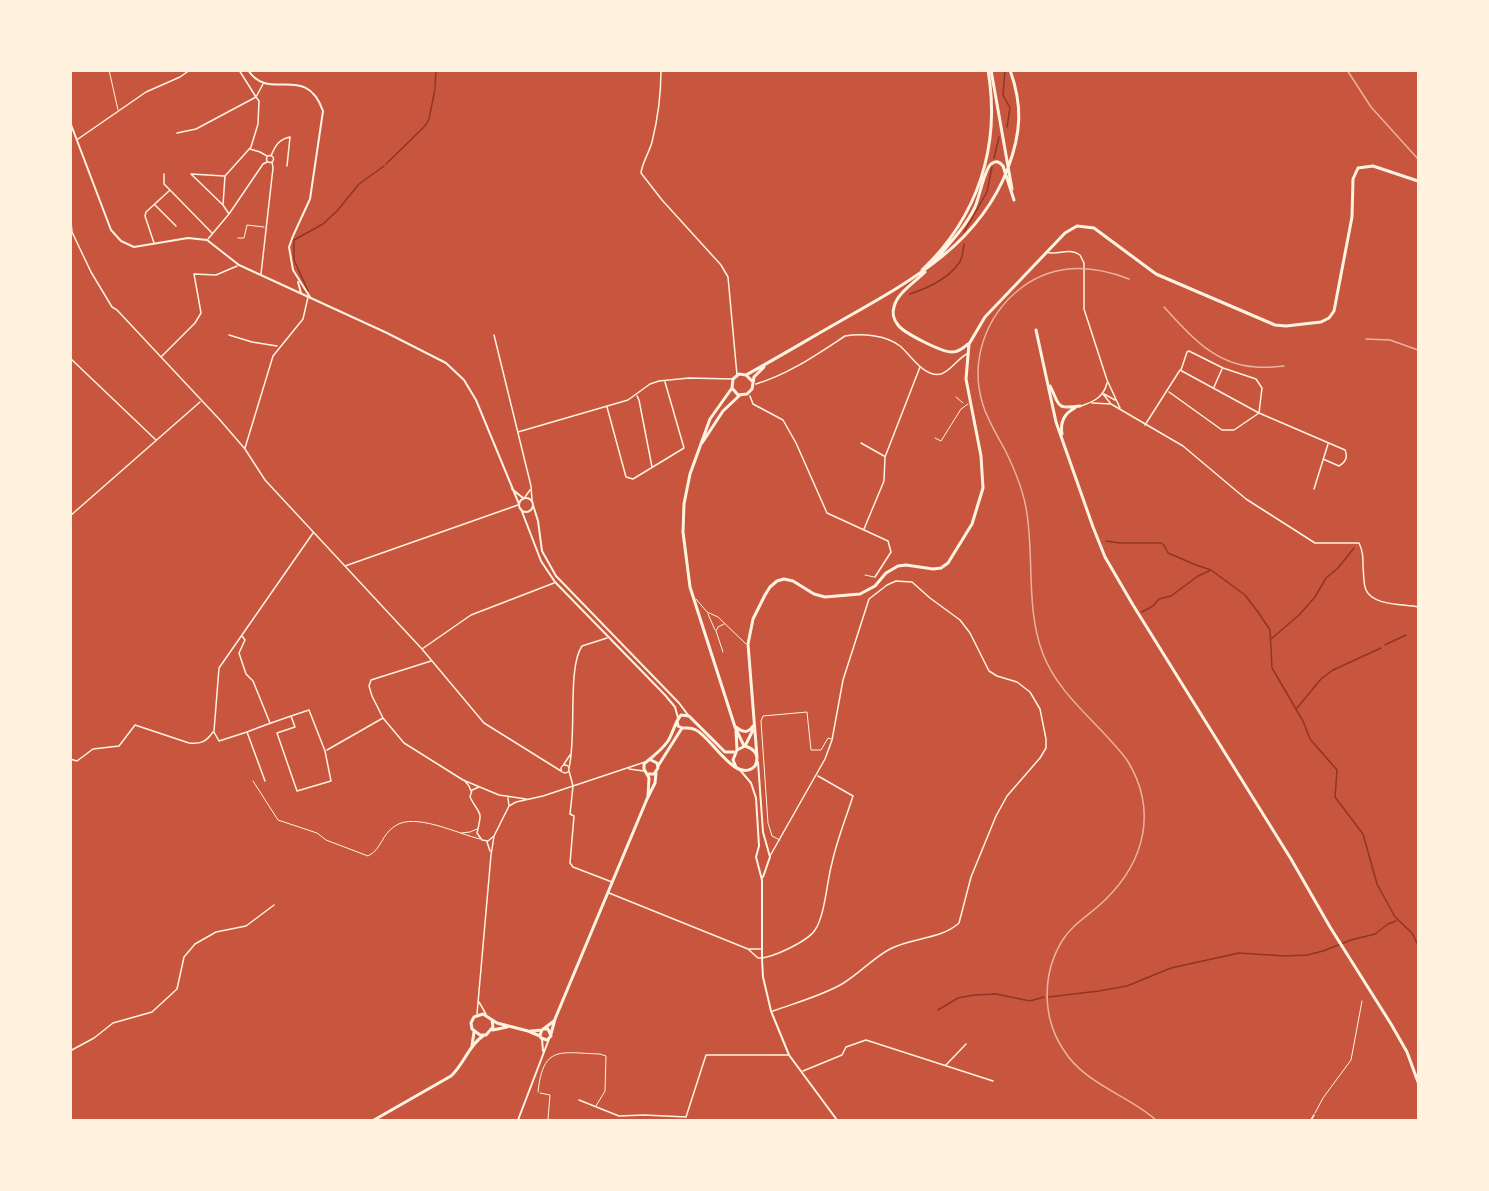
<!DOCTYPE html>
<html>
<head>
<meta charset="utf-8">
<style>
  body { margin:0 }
  #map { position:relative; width:1489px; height:1191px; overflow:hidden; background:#c8553d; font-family:"Fira Sans",sans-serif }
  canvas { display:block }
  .frame { position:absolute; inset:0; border:72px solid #fff3e0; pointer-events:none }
</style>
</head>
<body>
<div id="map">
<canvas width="1489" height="1191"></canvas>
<div class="frame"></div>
</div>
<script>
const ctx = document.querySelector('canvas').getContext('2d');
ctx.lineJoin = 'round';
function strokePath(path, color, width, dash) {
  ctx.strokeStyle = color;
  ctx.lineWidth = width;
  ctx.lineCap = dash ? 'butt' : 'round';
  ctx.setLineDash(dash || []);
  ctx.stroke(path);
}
strokePath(new Path2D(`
  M 1005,70 L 1003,95 L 1010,108 L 1007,127
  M 435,87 L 436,70
  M 994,158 L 999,137
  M 386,164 L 425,126 L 429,119 L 435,89
  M 964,232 L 987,192 L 992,167
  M 308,291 L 294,260 L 294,240 L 323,224 L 337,211 L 359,184 L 384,166
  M 910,294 C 928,288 948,279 959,263 C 963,258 963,250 964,244
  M 1106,541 L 1120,543 L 1161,543 L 1164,545 L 1168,553 L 1196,565 L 1211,570 L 1245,595 L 1258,612 L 1270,630 L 1272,668 L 1303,721 L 1310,739 L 1337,770 L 1335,797 L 1363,834 L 1377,884 L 1395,917 L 1412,933 L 1418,945
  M 1142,612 L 1153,606 L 1159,599 L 1171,596 L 1198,576 L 1209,571
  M 1271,639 L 1299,615 L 1315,597 L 1326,578 L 1338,568 L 1354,548
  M 1385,645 L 1406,635
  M 1297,708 L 1321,679 L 1333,670 L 1381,648
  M 1048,997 L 1099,991 L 1127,986 L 1171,968 L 1239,953 L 1285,956 L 1307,955 L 1323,951 L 1351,940 L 1375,934 L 1388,924 L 1396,921
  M 938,1010 L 958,998 L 974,995 L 996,994 L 1030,1001 L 1044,997`), '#8f3625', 1.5);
strokePath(new Path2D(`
  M 109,70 L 118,110
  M 238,238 L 244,238 L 247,225 L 264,227
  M 956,397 L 963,403
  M 935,438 L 941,441 L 961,409 L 968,404
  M 865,575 L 874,577
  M 696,599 L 707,612 L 718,617 L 746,644
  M 708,614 L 715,630
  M 723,652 L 716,631 L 718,627 L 724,624
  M 253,781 L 278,820 L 317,833 L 326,840 L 368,856 C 382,849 381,835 395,826 C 415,812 458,834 480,839
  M 461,833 L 470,832 L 477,829
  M 780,840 L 772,836 L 768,823 L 761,721 L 763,716 L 807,712 L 811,750 L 821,750 L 828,738 L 831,739
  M 538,1092 C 543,1044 561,1053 600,1054 L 606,1056 L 605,1091 L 596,1106
  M 540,1093 L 550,1095 L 548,1119 L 551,1120
  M 1315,1113 L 1323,1098 L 1351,1060 L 1362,1001`), '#fff3e0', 1);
strokePath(new Path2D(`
  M 239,70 L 256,97 L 263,84
  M 661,70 C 661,95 658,118 652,142 C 649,153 642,163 641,173 L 662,200 L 721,265 L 728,277 L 737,375
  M 177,133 L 196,129 L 256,97 L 259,101 L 258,124 L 251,147 L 225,176 L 223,205 L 229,214 L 208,239
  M 78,139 L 146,92 L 180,77 L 190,70
  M 250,149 L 260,152 L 267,156
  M266.5 159a3.5 3.5 0 1 1 7 0a3.5 3.5 0 1 1-7 0Z
  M 271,156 C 275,146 279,139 290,137 L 287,166
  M 164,174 L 164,184 L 170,190 L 212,233
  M 222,204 L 191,174 L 224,176
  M 155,205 L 176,226
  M 70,212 L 72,232 L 91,272 L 112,307 L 117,310 L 220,420 L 245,449 L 265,480 L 422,649 L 484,723 L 561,771
  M 229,214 L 263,164 L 267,162
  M 154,243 L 145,216 L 146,212 L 169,191
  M 1046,252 C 1058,256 1068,247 1080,255 L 1084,263 L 1084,309 L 1107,380 L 1120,408
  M 261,274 L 273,168 L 272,162
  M 229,335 L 252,342 L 277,346
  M 494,335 L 531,486 L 532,500
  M 161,357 L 195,323 L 201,313 L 194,274 L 216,275 L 237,266
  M 70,358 L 156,440
  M 756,384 C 789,374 816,355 845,336 C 861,333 886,335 900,346 C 911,355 924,378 941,374 C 951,371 958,358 967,354
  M 1214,387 L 1222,369
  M 1169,392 L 1222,430 L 1234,430 L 1259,413 L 1262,388 L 1256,379 L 1223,368 L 1189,351 L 1187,352 L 1181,370
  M 1103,394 L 1111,404 L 1183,446 L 1246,499 L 1315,543 L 1359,543 C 1363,551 1363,558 1363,566 C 1364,574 1363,583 1366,590 C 1373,606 1404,604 1418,607
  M 1104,394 L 1115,400
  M 637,396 L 639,400 L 652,467
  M 750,396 L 753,404 L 783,420 L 796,443 L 827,513 L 888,541 L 891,552 L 875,577
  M 1092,403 L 1111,404
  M 1081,406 C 1093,402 1104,397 1107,383
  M 607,407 L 626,477 L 633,479 L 684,448 L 665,382
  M 1145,425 L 1180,370 L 1259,413 L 1345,450 C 1348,457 1346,462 1339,466 L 1323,459
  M 518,432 L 628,400 L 650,384 L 659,381 L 689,378 L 732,379
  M 861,443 L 884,456
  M 245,448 L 273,356 L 303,319 L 308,297
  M 1314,489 L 1328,444
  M 525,497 L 530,490
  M 70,516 L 200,402
  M 864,529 L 884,481 L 885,457 L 920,367
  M 345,566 L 518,505
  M 242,636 L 245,640 L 239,653 L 246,674 L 253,681 L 270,723
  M 422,649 L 471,615 L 554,583
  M 431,661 L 371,680 L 369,686 L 372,696 L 383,718 L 404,743 L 463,780 L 499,795 L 526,799
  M 214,731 L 219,668 L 313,533
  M 214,732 L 219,741 L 247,732 L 265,781
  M 247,732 C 267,724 288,717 309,710 L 325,751 L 331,781 L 297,791 L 277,733 L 295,727 L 291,716
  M 327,750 L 383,718
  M 70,759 L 77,761 L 93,749 L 119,746 L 135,725 L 189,743 C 201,744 206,742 213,732
  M 564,764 L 570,755
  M561 769a4 4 0 1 1 8 0a4 4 0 1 1-8 0Z
  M 569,768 C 577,736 567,668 582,646 L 607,638
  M 629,769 L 644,771
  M 569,771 L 573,786 L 570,814 L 574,816 L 570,863 L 573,867 L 612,882
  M 464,780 L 469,786 L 471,791
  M 479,787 L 472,790 L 470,797 C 480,817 483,808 477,833 L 482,840 L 488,841 L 494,836 L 509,806 L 508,798
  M 509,806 L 516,802 L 543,796 L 645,762
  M 487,842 L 490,851
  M 770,856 L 825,759 L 832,740 L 843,680 L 869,599 L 887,585 L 896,581 L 912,582 L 930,598 L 960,620 L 970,633 L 989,671 L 997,676 L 1017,682 L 1030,692 L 1040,709 L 1046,739 L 1046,748 L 1040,758 L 1007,796 L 996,816 L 971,877 L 959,923 C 940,940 913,937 890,949 C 873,958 859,974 842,984 C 821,996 795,1003 773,1011
  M 609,893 L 748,949 L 758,958 C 771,959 808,941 815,930 C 825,916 827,880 832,863 C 837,840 846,818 853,796 L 818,776
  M 749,949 L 761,949
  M 479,1002 L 486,1014
  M 477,1014 L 491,855 L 494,836
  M 70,1051 L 94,1038 L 113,1023 L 152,1012 L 177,989 L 184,957 L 195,944 L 216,932 L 246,926 L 274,905
  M 946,1065 L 966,1044
  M 803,1071 L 842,1055 L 846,1047 L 866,1040 L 993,1081
  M 579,1100 L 619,1116 L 644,1115 L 686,1117 L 706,1055 L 788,1055
  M 1311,1120 L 1314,1115`), '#fff3e0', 1.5);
strokePath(new Path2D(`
  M 248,70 C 269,103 306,62 323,111 L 310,199 L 293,236 L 289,247 L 293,270 L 310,297
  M 70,122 L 111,230 L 121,241 L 134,247 L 188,238 L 207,240 L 239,265 L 387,333 L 446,363 L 464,380 L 476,400 L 519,504
  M 298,282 L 301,293
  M 512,489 L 523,498
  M519 505a7 7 0 1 1 14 0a7 7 0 1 1-14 0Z
  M 533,505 L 538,521 L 542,551 L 556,576 L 679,703 L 688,715
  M 521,509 L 541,561 L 555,582 L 665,695 L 675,707 L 678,718
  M 542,1039 L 543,1051
  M 518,1120 L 549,1039`), '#fff3e0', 2);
strokePath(new Path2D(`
  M 758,762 L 763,832 L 770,857 L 763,877
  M 740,770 L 751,783 L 756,798 L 759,846 L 756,857 L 762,880 L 762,959 L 763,977 L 771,1011 L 789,1055 L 837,1120`), '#fff3e0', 2);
strokePath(new Path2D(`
  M 991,70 L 1012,189
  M 933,263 C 948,245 965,228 975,207 C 979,198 985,168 991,164 C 996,160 1000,162 1003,166 L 1014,200
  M 922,270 C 978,217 1001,146 988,70
  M 925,272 C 915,282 897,293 894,307 C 892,313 894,320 898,325 C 904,333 941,352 952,352 C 959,352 963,348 968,344
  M 1036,330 L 1056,422 L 1093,527 L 1105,557 L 1133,605 L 1291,859 L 1330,927 L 1391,1024 L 1407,1052 L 1418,1082
  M 746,375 C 777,358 807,340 837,323 C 907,283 978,247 1008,168 C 1021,133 1023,106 1010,70
  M 753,382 L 746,375 L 739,374 L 733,379 L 732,388 L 738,395 L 747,394 L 752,389 L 754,377 L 764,367
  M 1050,386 C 1060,404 1054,410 1080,406
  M 732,388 L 710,419 L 690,474 L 684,504 L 683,532 L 690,587 L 735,727 L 744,746
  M 1062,434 C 1060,422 1065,413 1075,408
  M 702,443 L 723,411 L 740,395
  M 677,721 L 678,726 L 682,728 C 687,728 691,727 696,730 C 712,738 736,785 755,766 C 760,756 755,749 745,746 L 737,750 L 733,760 L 736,767
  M 736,727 C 742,732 748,734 753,726
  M 736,731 L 737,750
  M 745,746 L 753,730
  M 757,757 L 748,644 L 753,619 L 765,595 L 770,587 L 777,581 L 784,579 L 793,581 L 814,594 L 825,597 L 860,594 L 875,586 L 886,573 L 898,566 L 906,565 L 933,569 L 941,568 L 948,563 L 972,524 L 983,488 L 981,456 L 966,379 L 969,344 L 985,317 L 1065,233 L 1077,226 L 1094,228 L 1156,274 L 1275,325 L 1286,326 L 1321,322 L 1329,318 L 1334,311 L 1352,217 L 1353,179 L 1358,168 L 1373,166 L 1418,181
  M 658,766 L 682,728
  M 648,774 L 654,774 L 658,768 L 657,763 L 651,760
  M 648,796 L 649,778 L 644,769 L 644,764 C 653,756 661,751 668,741 C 673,733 675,722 681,715 L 689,716 L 725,752 L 734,752
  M 492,1020 L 493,1027 L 486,1035 L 480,1035 L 472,1029 L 471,1023 L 474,1017 L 483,1014 L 497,1023 L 528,1031 L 540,1036
  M 493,1030 L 507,1027
  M 542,1030 L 540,1035 L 541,1038 L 547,1040 L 551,1036 L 548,1029 L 543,1029
  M 531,1031 L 542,1030 L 554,1021
  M 551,1034 L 555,1019 L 647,799 L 655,783 L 656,773
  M 472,1046 L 474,1032
  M 374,1120 L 451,1076 C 464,1064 469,1045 483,1036`), '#fff3e0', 3);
strokePath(new Path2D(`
  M 1347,70 L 1371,107 L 1418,159
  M 1129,279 C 1093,265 1054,263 1021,288 C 986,315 969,361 983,405 C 988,421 997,435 1005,450 C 1015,470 1024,491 1027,514 C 1034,560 1026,610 1043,654 C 1059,696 1101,725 1127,760 C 1158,810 1145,861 1105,900 C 1091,914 1072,924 1062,941 C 1042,974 1042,1017 1063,1049 C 1085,1085 1127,1094 1156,1120
  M 1164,307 C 1189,335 1215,365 1256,367 C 1265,368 1275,367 1284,366
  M 1366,339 L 1390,340 L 1418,350`), '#e9b49f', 1.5);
</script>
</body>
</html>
